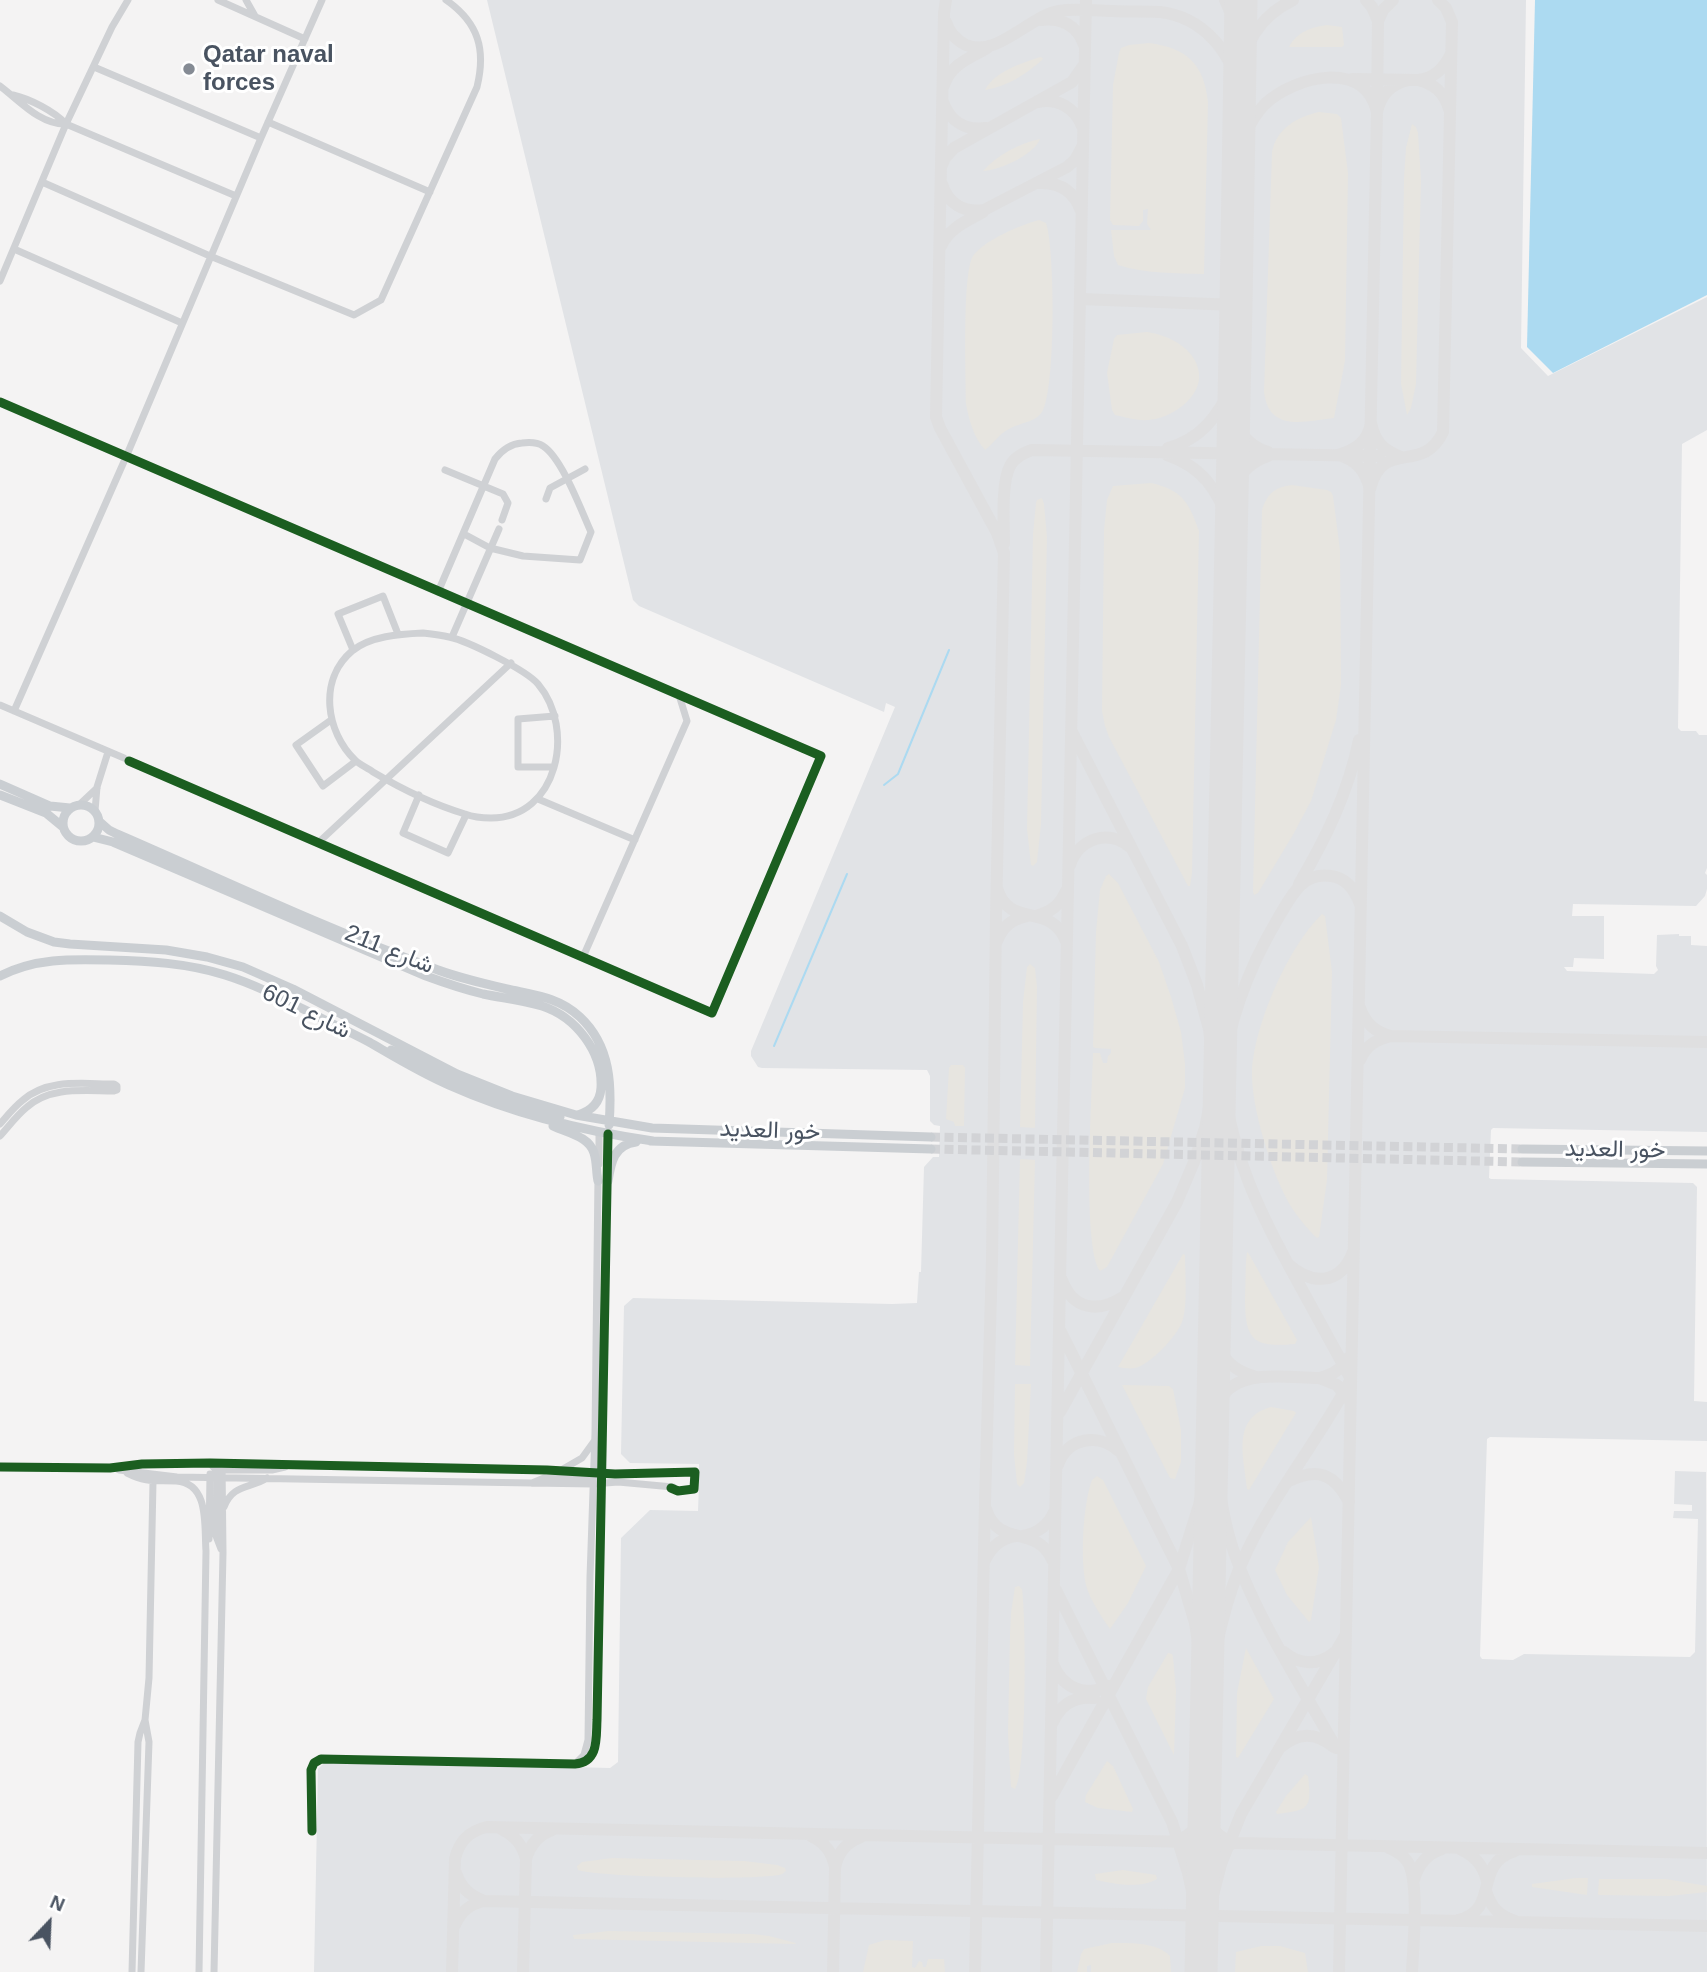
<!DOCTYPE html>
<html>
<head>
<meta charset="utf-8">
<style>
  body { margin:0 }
  #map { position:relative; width:1707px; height:1972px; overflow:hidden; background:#f4f3f3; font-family:Arial,sans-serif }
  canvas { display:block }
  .north { position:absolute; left:14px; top:1888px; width:70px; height:70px; -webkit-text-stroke:5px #fff; paint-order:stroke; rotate:23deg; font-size:19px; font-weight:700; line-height:28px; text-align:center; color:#495361 }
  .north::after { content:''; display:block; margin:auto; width:24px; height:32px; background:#495361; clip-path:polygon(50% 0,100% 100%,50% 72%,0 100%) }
</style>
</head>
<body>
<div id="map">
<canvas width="1707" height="1972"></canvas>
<div class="north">N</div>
</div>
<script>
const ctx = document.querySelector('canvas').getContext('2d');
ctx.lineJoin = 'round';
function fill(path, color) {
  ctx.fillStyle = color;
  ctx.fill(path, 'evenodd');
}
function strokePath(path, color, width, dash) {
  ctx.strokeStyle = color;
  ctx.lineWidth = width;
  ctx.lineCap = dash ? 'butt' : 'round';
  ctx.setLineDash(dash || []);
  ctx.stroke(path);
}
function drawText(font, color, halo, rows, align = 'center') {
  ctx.font = font + ' Arial,Vazirmatn,sans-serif';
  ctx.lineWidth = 6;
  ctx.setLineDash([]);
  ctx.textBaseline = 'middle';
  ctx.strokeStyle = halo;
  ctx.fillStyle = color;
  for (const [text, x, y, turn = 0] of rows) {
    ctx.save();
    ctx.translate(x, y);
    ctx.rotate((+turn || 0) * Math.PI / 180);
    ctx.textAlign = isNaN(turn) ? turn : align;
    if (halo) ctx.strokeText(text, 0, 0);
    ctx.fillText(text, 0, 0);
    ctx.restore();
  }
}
fill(new Path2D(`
  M 487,0 L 1526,0 L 1521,348 L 1548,376 L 1707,297 L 1707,430 L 1682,444 L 1678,728 L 1681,731 L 1696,731 L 1699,735 L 1707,735 L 1707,868 L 1705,873 L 1707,875 L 1707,889 L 1705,896 L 1696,906 L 1573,904 L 1572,916 L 1604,916 L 1604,959 L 1574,958 L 1573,967 L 1564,967 L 1567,971 L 1654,974 L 1658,970 L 1656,966 L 1657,935 L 1679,934 L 1679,936 L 1691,936 L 1691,945 L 1707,946 L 1707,1132 L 1493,1128 L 1491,1130 L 1489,1178 L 1491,1179 L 1693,1183 L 1697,1187 L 1694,1401 L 1707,1402 L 1707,1441 L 1490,1437 L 1487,1439 L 1480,1656 L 1482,1659 L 1513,1660 L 1524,1654 L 1690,1657 L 1695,1652 L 1698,1519 L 1673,1518 L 1674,1511 L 1692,1511 L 1692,1505 L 1674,1504 L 1675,1471 L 1706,1472 L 1707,1972 L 314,1972 L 318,1769 L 326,1761 L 610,1768 L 618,1762 L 621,1538 L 650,1510 L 698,1511 L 699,1484 L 699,1464 L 630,1463 L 621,1454 L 624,1306 L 633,1298 L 892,1304 L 917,1303 L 919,1272 L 921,1272 L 924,1167 L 933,1157 L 939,1157 L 940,1126 L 934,1125 L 930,1121 L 930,1076 L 927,1070 L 762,1068 L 758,1067 L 751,1056 L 751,1051 L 895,707 L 886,703 L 884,712 L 639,606 L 633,600 Z`), '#e1e3e6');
fill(new Path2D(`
  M 1327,25 L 1342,27 L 1344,45 L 1342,47 L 1289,47 C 1297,32 1311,27 1327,25 Z
  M 1149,43 C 1187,48 1204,64 1208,102 L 1204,274 C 1175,273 1146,274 1118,265 L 1114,256 L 1111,230 L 1151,230 L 1147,224 L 1148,209 L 1143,210 L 1143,221 L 1139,226 L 1113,225 L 1110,220 L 1113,85 L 1119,53 L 1121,48 L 1129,45 Z
  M 1040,57 L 1043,58 L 1042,60 C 1025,75 1008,86 985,90 C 994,72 1022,63 1040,57 Z
  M 1319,112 L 1337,114 L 1341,118 L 1348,173 L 1345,361 L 1334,418 C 1305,421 1269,433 1264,392 L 1272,152 C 1277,128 1297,117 1319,112 Z
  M 1412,124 L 1416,127 L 1418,133 L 1421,180 L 1416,384 L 1411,408 L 1407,415 L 1401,384 L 1404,177 L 1406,148 Z
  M 1040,139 C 1035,154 999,171 983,171 C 997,155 1020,143 1040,139 Z
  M 1039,220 L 1046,223 C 1055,248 1056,391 1042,412 C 1036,422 1019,423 1009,429 C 999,434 993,444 985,450 C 974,438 969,420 966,404 C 966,378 962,273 973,256 C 984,240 1021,225 1039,220 Z
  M 1147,332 C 1168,335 1196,348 1199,373 C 1202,398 1170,419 1148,420 C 1137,421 1125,417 1115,415 L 1112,410 L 1107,373 L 1114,339 L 1117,335 Z
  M 1151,483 C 1182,490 1189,502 1199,531 L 1192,873 L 1190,886 L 1188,886 L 1109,737 L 1105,726 L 1102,711 L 1104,530 L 1107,500 L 1113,486 Z
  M 1292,485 L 1327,490 L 1331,492 L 1333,496 L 1340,550 L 1341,685 L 1336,720 L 1311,801 L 1294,833 L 1258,893 L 1254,895 L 1253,891 L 1262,510 C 1267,494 1275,487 1292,485 Z
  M 1042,498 L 1044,504 L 1047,537 L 1041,824 L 1037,862 L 1033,866 L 1031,865 L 1027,829 L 1033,534 L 1036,503 L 1037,500 Z
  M 1109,874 L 1118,883 L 1159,962 L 1171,997 L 1181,1032 L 1185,1064 L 1185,1088 L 1163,1164 L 1107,1267 L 1100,1271 C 1082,1246 1092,1093 1093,1053 L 1100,1053 L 1103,1063 L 1107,1063 L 1108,1056 L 1111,1053 L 1111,1049 L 1095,1048 L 1093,1047 L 1096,932 L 1100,890 L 1106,876 Z
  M 1322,914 L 1325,916 L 1332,972 L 1327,1180 L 1319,1237 L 1317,1238 C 1307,1229 1297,1216 1290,1205 C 1272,1174 1251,1108 1252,1072 C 1254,1025 1288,947 1322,914 Z
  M 1030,964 L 1035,968 L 1037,987 L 1035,1128 L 1020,1127 L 1023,1002 L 1027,967 Z
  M 951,1065 L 963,1065 L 965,1068 L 964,1126 L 955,1126 L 954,1122 L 946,1119 L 949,1068 Z
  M 1020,1159 L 1035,1160 L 1030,1366 L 1015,1365 Z
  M 1247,1252 L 1249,1254 L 1297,1340 L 1295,1344 C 1251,1348 1245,1339 1245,1296 C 1246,1282 1245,1266 1247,1252 Z
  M 1183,1254 L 1185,1255 C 1185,1273 1188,1307 1182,1322 C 1177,1336 1150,1365 1135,1368 C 1130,1369 1123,1368 1118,1367 Z
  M 1015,1384 L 1031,1384 L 1027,1462 L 1024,1483 L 1020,1487 L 1017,1484 L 1014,1454 Z
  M 1122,1385 L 1169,1386 L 1173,1389 L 1181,1430 L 1181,1462 L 1175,1479 L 1170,1478 Z
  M 1271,1407 L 1294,1411 L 1296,1413 L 1249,1490 L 1247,1489 C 1244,1457 1231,1418 1271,1407 Z
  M 1097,1476 L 1103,1480 L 1146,1566 L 1128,1603 L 1110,1629 C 1101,1616 1090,1600 1086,1585 C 1080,1559 1083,1504 1092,1480 Z
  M 1311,1517 L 1319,1567 L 1311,1620 L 1309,1622 L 1287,1595 L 1275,1570 L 1288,1542 Z
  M 1019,1586 L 1022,1589 C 1026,1616 1027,1772 1015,1789 L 1011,1787 L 1008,1733 L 1010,1635 L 1011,1613 L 1015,1587 Z
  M 1246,1648 L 1274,1699 L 1238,1758 L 1236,1757 L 1237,1693 Z
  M 1168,1653 L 1172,1654 L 1173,1657 L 1176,1691 L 1174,1755 L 1146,1699 L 1148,1687 Z
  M 1107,1761 L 1113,1766 L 1133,1809 L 1132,1812 L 1098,1808 L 1085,1802 L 1086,1795 Z
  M 1305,1774 L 1308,1776 C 1312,1809 1309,1810 1277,1814 L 1276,1812 L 1286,1796 Z
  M 612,1858 L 744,1861 L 777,1865 L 785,1868 L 786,1871 C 784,1872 783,1874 782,1874 C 766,1881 595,1877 578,1870 L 577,1866 L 582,1862 Z
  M 1123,1870 L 1156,1875 L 1157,1879 C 1140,1889 1115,1884 1096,1880 L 1095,1874 Z
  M 1576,1878 L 1588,1878 L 1587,1895 L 1532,1887 L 1532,1884 Z
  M 1599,1879 L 1666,1879 L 1707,1886 L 1707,1892 L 1669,1896 L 1598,1895 Z
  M 609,1931 L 753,1934 L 769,1936 L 796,1943 L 795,1944 L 574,1939 L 573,1935 Z
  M 885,1940 L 913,1941 L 912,1967 L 915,1968 L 919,1961 L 922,1962 L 923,1967 L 926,1967 L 928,1959 L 944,1959 L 945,1972 L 863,1972 L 869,1945 Z
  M 1112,1943 C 1130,1943 1157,1942 1170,1956 L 1171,1972 L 1091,1972 L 1091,1965 L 1087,1966 L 1087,1972 L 1077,1972 L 1081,1954 L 1084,1949 Z
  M 1261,1946 L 1280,1946 L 1305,1953 L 1308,1972 L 1235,1972 L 1236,1952 Z`), '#e7e5e0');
fill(new Path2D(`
  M 1535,0 L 1707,0 L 1707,295 L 1553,373 L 1527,347 Z`), '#acdaf1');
strokePath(new Path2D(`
  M 884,785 L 898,774 L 949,650
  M 774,1046 L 847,874`), '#acdaf1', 2);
strokePath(new Path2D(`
  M 946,0 L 944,13 L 936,417 L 940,428 L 997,533 L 1004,553 L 996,915 L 992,1260 L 985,1502 L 975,1972
  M 1225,0 L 1234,21 L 1239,47
  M 1041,20 C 1061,17 1078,26 1084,45
  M 1378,21 L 1383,10 L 1393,0
  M 946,22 C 949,32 956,40 966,45 C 998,58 1029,16 1059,11 C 1075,8 1095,11 1112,11 C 1128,12 1144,11 1160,12 C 1202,17 1230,50 1239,89
  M 1352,79 L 1418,80 C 1434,84 1444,92 1449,109
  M 1418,80 C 1435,78 1444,68 1451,54
  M 1240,82 C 1243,45 1258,17 1293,0
  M 944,85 C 951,64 970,58 987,48
  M 943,102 C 950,121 965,131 986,128
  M 1038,102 C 1058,98 1075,108 1082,126
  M 1237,162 C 1242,140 1249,121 1265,104 C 1295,76 1365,59 1377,112 C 1381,94 1391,84 1409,80
  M 942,165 L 945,158 L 954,148 L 1072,82 L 1084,65
  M 1039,183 C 1060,182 1074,191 1081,211
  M 942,184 C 948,204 964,213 984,210 L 1067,167 L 1075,160 L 1082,147
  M 941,246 C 949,228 967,221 983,212
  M 1081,299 L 1236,305
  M 1232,406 C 1236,428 1245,445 1268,452
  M 1168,448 C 1202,439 1218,415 1233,385
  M 1167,455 C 1203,467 1217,490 1230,524
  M 1401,457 C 1383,450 1375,442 1371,423 C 1368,442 1355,450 1338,455 C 1357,460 1365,471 1370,489 C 1383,437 1422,476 1443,432 L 1452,22 L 1446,8 L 1438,0
  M 1230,500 C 1235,479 1246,463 1268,456
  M 1004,544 C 1004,524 1001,483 1010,466 C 1014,458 1023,453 1032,450 L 1379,456
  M 1072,732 L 1182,946 L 1197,985 L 1209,1029 L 1218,1103
  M 1070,865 C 1079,838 1109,829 1130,847
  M 1299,884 C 1326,838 1348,793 1359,740
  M 997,888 C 1009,930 1050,901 1066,941
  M 1036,916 C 1051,912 1060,905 1066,891
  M 997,941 C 1003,926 1012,919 1027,916
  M 1360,1008 C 1366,1024 1375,1032 1391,1036 L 1707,1042
  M 1360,1060 C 1366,1045 1376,1040 1391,1036
  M 1221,1081 C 1228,1023 1248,969 1277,920 C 1290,899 1301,871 1331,876 C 1346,878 1355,890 1360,904
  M 1224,1091 C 1235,1158 1256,1205 1288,1264
  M 1062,1280 C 1073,1310 1098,1313 1123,1297
  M 1214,1329 C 1221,1357 1228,1369 1256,1377
  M 1061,1332 L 1179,1569 L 1195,1623 L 1205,1686
  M 1347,1398 L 1337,1385 L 1319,1378 C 1332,1375 1341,1370 1348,1358
  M 1060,1412 L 1177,1202 L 1194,1162 L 1205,1128 L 1213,1089
  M 1212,1419 C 1215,1411 1218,1401 1224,1394 C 1244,1369 1290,1378 1319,1378
  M 1214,1451 C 1219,1483 1222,1515 1232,1546 C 1254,1614 1301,1685 1336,1748
  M 1058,1465 C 1067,1437 1099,1433 1119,1451
  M 1287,1482 C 1317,1467 1334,1473 1349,1502
  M 986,1509 C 999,1549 1036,1523 1053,1561
  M 1023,1536 C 1038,1533 1048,1526 1054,1512
  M 985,1560 C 992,1546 1001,1538 1016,1536
  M 1056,1590 L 1172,1822 L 1188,1873 L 1194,1900 L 1201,1958
  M 1284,1652 C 1299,1665 1318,1666 1334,1653
  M 1053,1664 C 1063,1689 1086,1697 1109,1686
  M 1207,1704 C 1215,1650 1224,1598 1248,1549 C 1277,1490 1320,1438 1351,1379 L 1288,1264 C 1311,1285 1340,1286 1353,1252
  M 1053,1722 C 1061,1704 1075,1696 1094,1698
  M 1281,1747 C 1299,1732 1315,1732 1334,1747
  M 1052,1796 L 1179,1569 L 1199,1505 L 1207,1469 L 1211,1431
  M 1204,1809 C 1207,1825 1215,1835 1231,1842
  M 501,1829 C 515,1836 522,1844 526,1859 L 523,1972
  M 811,1836 C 826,1843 832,1853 835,1867
  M 1176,1841 C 1192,1835 1201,1825 1204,1809
  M 1179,1845 L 1192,1853 L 1203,1870
  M 1389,1848 C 1396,1851 1403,1855 1407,1861 C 1420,1879 1413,1948 1412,1972
  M 1460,1849 C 1475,1856 1483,1865 1487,1881
  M 526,1859 C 530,1845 538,1835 552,1830
  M 1203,1870 L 1218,1851 L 1230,1845
  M 456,1873 C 461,1888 469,1895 484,1901
  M 1414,1880 C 1418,1865 1426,1854 1442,1849
  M 1486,1891 C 1491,1907 1499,1916 1515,1921
  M 1458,1920 C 1501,1910 1472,1864 1515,1851
  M 1206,1923 L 1221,1864 L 1241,1814 L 1345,1636
  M 455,1925 C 461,1911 470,1904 484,1901 L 1707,1926
  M 452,1972 L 455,1859 C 459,1841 469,1831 487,1827 L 1707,1853
  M 833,1972 L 835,1868 C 838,1852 846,1843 861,1837
  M 1046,1972 L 1086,0
  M 1339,1972 L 1377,112 L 1378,21 L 1372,7 L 1366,0`), '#dfdfe0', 12);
strokePath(new Path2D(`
  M 1201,1972 L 1236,305 L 1241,0`), '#dfdfe0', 33);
strokePath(new Path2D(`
  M 931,1137 L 1522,1149
  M 931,1149 L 1522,1162`), '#d2d3d6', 9, [9, 4.5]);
strokePath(new Path2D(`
  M 218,0 L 305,39
  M 246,0 L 255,16
  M 94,67 L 261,138
  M 0,86 C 19,100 40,125 66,124
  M 13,95 C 30,99 54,111 66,124 L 236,196
  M 268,122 L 430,192
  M 42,182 L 210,256 L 354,315 L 381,300 L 477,87 C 486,50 479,23 446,0
  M 14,249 L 182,323
  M 0,281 L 66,124 L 112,27 L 128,0
  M 0,402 L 821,756 L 712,1013 L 129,761
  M 445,470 L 503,494 L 508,503 L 502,520
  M 546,499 L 550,488 L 585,469
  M 438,592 L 495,459 C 502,450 510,444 522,443 C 530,442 537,442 543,446 C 562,458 581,510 591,532 L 580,560 L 523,556 L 490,548 L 464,534
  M 423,633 C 432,634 441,635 449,637 C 468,641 526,670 538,684 C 576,729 558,818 491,818 C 482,818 473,817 465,814 C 435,805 400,788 373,772 C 368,768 360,765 355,760 C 326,732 318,680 352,651 C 370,636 400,634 423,633 Z
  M 452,637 L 499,529
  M 353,650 L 338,614 L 383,596 L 398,634
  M 0,705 L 124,758
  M 14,711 L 126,457 L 261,138 L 322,0
  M 331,720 L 296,745 L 323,786 L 356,761
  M 554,767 L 518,767 L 518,719 L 555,716
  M 419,795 L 403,833 L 448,853 L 466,815
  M 538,799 L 635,840
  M 80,804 L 97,788
  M 95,811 L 97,787 L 108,752
  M 319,842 L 511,663
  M 583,957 L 687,721 L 679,695
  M 0,1124 C 7,1116 14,1107 23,1100 C 48,1078 83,1084 114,1084 L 117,1086 L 117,1090 L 114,1091 C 84,1091 51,1086 27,1107 C 17,1115 9,1126 0,1136
  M 599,1164 L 599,1133
  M 210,1463 L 215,1469 L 217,1477 L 216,1536 L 221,1549
  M 0,1467 L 110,1468 L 142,1464 L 210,1463 L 547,1470 L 615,1474 L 695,1472 L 694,1489 L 678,1491 L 671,1488
  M 563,1469 L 582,1458 L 595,1440
  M 119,1470 L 177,1477 L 532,1483 L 593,1484 L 618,1482 L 673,1487
  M 220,1470 L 272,1470 L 285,1467
  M 127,1473 C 147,1483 155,1480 176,1481 C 210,1483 204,1527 206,1551 L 199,1972
  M 532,1483 L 544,1478 L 596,1477
  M 224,1507 C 233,1484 249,1489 267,1478
  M 209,1539 L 210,1474
  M 575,1764 L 584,1755 L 588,1740 L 590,1577 L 595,1433 L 598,1176
  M 312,1831 L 311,1770 L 314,1763 L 321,1759 L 575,1764 C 599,1762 596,1738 597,1720 L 608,1134
  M 132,1972 L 138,1742 L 140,1733 L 145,1720 L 149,1678 L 153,1482
  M 141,1972 L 149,1742 L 145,1720
  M 214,1972 L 223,1553 L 222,1463`), '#cfd1d4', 7);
strokePath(new Path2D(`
  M 0,784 L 50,806 L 70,808
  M 0,795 L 46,813 L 63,827
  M63 823a18 18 0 1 1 36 0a18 18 0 1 1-36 0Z
  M 100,822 L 109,830 L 117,834 C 221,879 324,928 430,967 C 455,977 481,983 507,989 C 534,995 559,997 580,1017 C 611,1046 612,1086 609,1125
  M 93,837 L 113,842 L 426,976 C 445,983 463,989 483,994 C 502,998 523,1000 542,1006 C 576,1017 603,1052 601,1088 C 600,1103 591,1111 578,1115
  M 0,916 L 27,932 L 54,942 L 70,944 L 166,950 L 207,957 L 243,967 L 293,989 L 457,1074 L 512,1096 L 576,1115 L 652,1128 L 931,1137
  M 0,976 C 35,958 70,959 109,960 C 148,961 187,963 225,975 C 257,985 287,1001 317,1016 C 334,1025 352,1033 369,1042 C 395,1057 421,1073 449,1085 C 514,1114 583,1131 653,1141
  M 391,1050 L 470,1087 L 519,1105 L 560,1117
  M 553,1126 C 567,1133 589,1136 594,1153 C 597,1162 596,1172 598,1181
  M 650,1141 L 931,1149
  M 1522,1149 L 1707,1151
  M 1522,1162 L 1707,1164
  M 608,1181 C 611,1162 614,1145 636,1142`), '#caced2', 9);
strokePath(new Path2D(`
  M 0,402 L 821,756 L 712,1013 L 129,761
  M 0,1467 L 110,1468 L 142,1464 L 210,1463 L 547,1470 L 615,1474 L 695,1472 L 694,1489 L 678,1491 L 671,1488
  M 312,1831 L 311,1770 L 314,1763 L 321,1759 L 575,1764 C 599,1762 596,1738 597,1720 L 608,1134`), '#1b5e20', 9);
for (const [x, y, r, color] of [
  [189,69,7,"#858b94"]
]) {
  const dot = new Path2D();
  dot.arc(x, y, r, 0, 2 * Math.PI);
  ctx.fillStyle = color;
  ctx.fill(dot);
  strokePath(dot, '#fff', 2.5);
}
drawText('bold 24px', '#495361', '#fff', [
  ["Qatar naval",203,55],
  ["forces",203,83]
], 'left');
drawText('24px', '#495361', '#fff', [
  ["شارع 211",389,950,22],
  ["شارع 601",306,1012,26],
  ["خور العديد",770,1131,2],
  ["خور العديد",1615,1150,1]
]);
</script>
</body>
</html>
